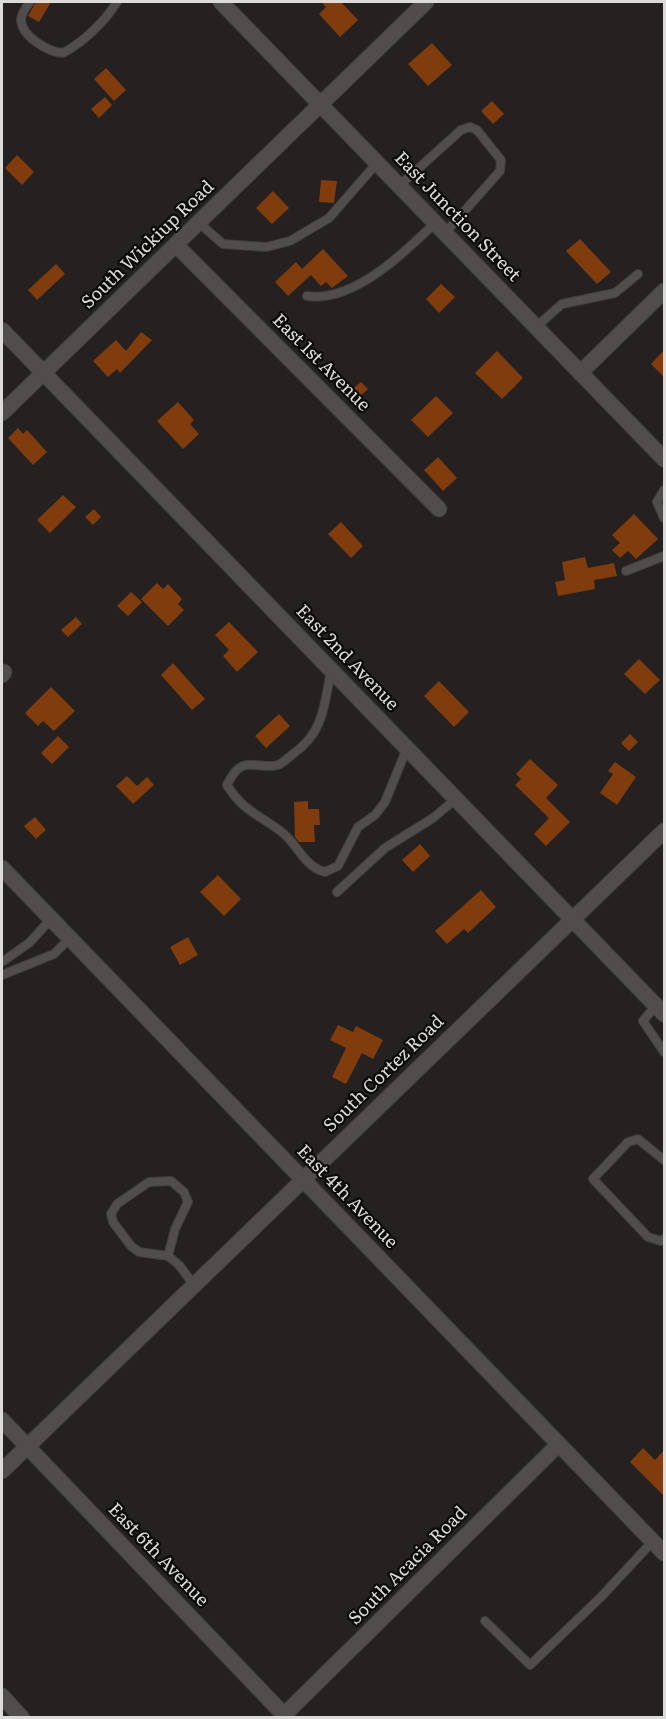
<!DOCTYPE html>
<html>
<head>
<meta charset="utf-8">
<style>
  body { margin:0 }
  #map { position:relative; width:666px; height:1719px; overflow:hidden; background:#242120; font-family:Literata,serif }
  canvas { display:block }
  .frame { position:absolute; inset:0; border:3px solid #dddbda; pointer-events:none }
</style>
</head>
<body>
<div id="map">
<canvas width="666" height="1719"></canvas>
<div class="frame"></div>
</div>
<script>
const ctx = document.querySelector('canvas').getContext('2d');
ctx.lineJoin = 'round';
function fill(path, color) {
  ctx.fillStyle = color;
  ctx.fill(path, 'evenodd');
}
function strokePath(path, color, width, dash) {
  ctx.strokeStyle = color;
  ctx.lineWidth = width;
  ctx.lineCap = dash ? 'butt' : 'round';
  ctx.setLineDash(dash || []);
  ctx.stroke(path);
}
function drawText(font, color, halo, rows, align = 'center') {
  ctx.font = font + ' Literata,serif';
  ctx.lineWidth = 4.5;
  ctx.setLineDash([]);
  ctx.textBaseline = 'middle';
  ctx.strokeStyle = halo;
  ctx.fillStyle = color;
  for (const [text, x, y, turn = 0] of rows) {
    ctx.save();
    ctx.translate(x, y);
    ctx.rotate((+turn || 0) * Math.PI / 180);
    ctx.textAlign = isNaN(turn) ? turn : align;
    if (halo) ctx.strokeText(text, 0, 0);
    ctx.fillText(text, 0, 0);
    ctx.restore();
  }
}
fill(new Path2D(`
  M 36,2 L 51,2 L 39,22 L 28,16 Z
  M 321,2 L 341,2 L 358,20 L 340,37 L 319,14 L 326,7 Z
  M 432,43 L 452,65 L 428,86 L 408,64 Z
  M 106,68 L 126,90 L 114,101 L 94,79 Z
  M 105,97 L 112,105 L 99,118 L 91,109 Z
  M 492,101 L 504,114 L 493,124 L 481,111 Z
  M 17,155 L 34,172 L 22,185 L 5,168 Z
  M 321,180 L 337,181 L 334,203 L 319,202 Z
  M 273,191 L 289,208 L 272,224 L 256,208 Z
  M 580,239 L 611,272 L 597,284 L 566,251 Z
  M 323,249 L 348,276 L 332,288 L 326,282 L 321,286 L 311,275 L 288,296 L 275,282 L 296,262 L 302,269 Z
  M 56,264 L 65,274 L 37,300 L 28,290 Z
  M 441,284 L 455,297 L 439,313 L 426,299 Z
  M 141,332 L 152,340 L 120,373 L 117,369 L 108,377 L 93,361 L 116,340 L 126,351 Z
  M 664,350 L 664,377 L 651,364 Z
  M 497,351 L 523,378 L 502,399 L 475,373 Z
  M 361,382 L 368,389 L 357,399 L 350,391 Z
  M 436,396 L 453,413 L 428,437 L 411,420 Z
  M 178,402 L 194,420 L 190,424 L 199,434 L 183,449 L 157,421 Z
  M 18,428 L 23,434 L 27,430 L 47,452 L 33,465 L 8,438 Z
  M 438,457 L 457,478 L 443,491 L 424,470 Z
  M 63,495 L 76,507 L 50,533 L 37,520 Z
  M 94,509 L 101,517 L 93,525 L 85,517 Z
  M 634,514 L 658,539 L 636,559 L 628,551 L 620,558 L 612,550 L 620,543 L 612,535 Z
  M 341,522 L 363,546 L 351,558 L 328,534 Z
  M 585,557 L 588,568 L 614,563 L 617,576 L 594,580 L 595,589 L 558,596 L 555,582 L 565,580 L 562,562 Z
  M 157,583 L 163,589 L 168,584 L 182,599 L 178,604 L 184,610 L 168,626 L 141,599 Z
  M 131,592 L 142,602 L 128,616 L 117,606 Z
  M 76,617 L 82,624 L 68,637 L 61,630 Z
  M 229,622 L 258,652 L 237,672 L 223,656 L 229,650 L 215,635 Z
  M 639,659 L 660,680 L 645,694 L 624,674 Z
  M 173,663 L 205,699 L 192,710 L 161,675 Z
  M 439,681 L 469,712 L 454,727 L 424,696 Z
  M 51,687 L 75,711 L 54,731 L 43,721 L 38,726 L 25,713 Z
  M 279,714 L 290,726 L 266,748 L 255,736 Z
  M 630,734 L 638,742 L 629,751 L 621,743 Z
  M 58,736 L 69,747 L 52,764 L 41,753 Z
  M 530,759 L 558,785 L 546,798 L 570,822 L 546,846 L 534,834 L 549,818 L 515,785 L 521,779 L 516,774 Z
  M 615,762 L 636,777 L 617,805 L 600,793 L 613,774 L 608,771 Z
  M 127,776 L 137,786 L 147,777 L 154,785 L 133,804 L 116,786 Z
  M 308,801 L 308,809 L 319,809 L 320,825 L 314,825 L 315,842 L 299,842 L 295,837 L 294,802 Z
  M 35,817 L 46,830 L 36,839 L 24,826 Z
  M 420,844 L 430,856 L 413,872 L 402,860 Z
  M 218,875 L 241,899 L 224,916 L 200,892 Z
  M 481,890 L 496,907 L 468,933 L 464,929 L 447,944 L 435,931 Z
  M 188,937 L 198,955 L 180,965 L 170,947 Z
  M 338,1025 L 353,1032 L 356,1026 L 383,1040 L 373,1059 L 362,1053 L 346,1084 L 332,1077 L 346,1048 L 330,1040 Z
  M 643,1448 L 655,1460 L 664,1450 L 664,1496 L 630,1462 Z`), '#813c0e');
const lane = new Path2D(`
  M 30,2 C 26,7 22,12 21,19 C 21,37 49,52 63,53 C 84,42 105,21 117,2
  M 399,186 L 461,130 L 470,127 L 477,130 L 501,160 L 500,171 L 445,233
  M 199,223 L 223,244 L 266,247 L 290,241 L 329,218 L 377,163
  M 307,296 C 353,303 404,253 435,223
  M 536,327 L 562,304 L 615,293 L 638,274
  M 664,490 L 657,502 L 664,518
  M 626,571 L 664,556
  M 331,671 C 324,706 324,732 293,754 C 289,757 283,763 278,765 C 256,771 243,751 227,785 C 245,814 260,814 284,834 C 298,846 305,867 325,872 L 338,866 L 358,827 L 375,815 L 385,802 L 407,748
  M 337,892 L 385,848 L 433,818 L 457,798
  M 2,962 L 29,943 L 51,919
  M 2,975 L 54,954 L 70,938
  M 656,1005 L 643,1021 L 664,1052
  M 664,1160 L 638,1139 L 628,1142 L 593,1179 L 648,1237 L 661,1241 L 664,1239
  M 168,1256 L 175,1229 L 188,1202 L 184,1192 L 171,1181 L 149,1182 L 117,1204 L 111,1214 L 113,1222 L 131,1246 L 139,1252 L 168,1256 L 179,1265 L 194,1285
  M 485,1621 L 530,1665 L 601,1597 L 653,1541`);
const street = new Path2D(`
  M 221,2 L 664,459
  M 176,245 L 439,509
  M 2,330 L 664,1014
  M 580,373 L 664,291
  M 2,413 L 426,2
  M 2,675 L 4,672
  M 2,868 L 664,1553
  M 2,1420 L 287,1718
  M 2,1471 L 664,831
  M 2,1696 L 22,1718
  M 284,1715 L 559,1444`);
strokePath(lane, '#3f3d3b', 10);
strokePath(street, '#3f3d3b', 17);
strokePath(lane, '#504d4c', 8);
strokePath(street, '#504d4c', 15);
drawText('18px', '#dddbda', '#0c0b0a', [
  ["East Junction Street",457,217,46],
  ["South Wickiup Road",148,245,-44],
  ["East 1st Avenue",321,363,45],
  ["East 2nd Avenue",347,658,46],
  ["South Cortez Road",384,1074,-44],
  ["East 4th Avenue",347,1197,46],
  ["East 6th Avenue",158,1555,46],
  ["South Acacia Road",408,1566,-45]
]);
</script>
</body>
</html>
